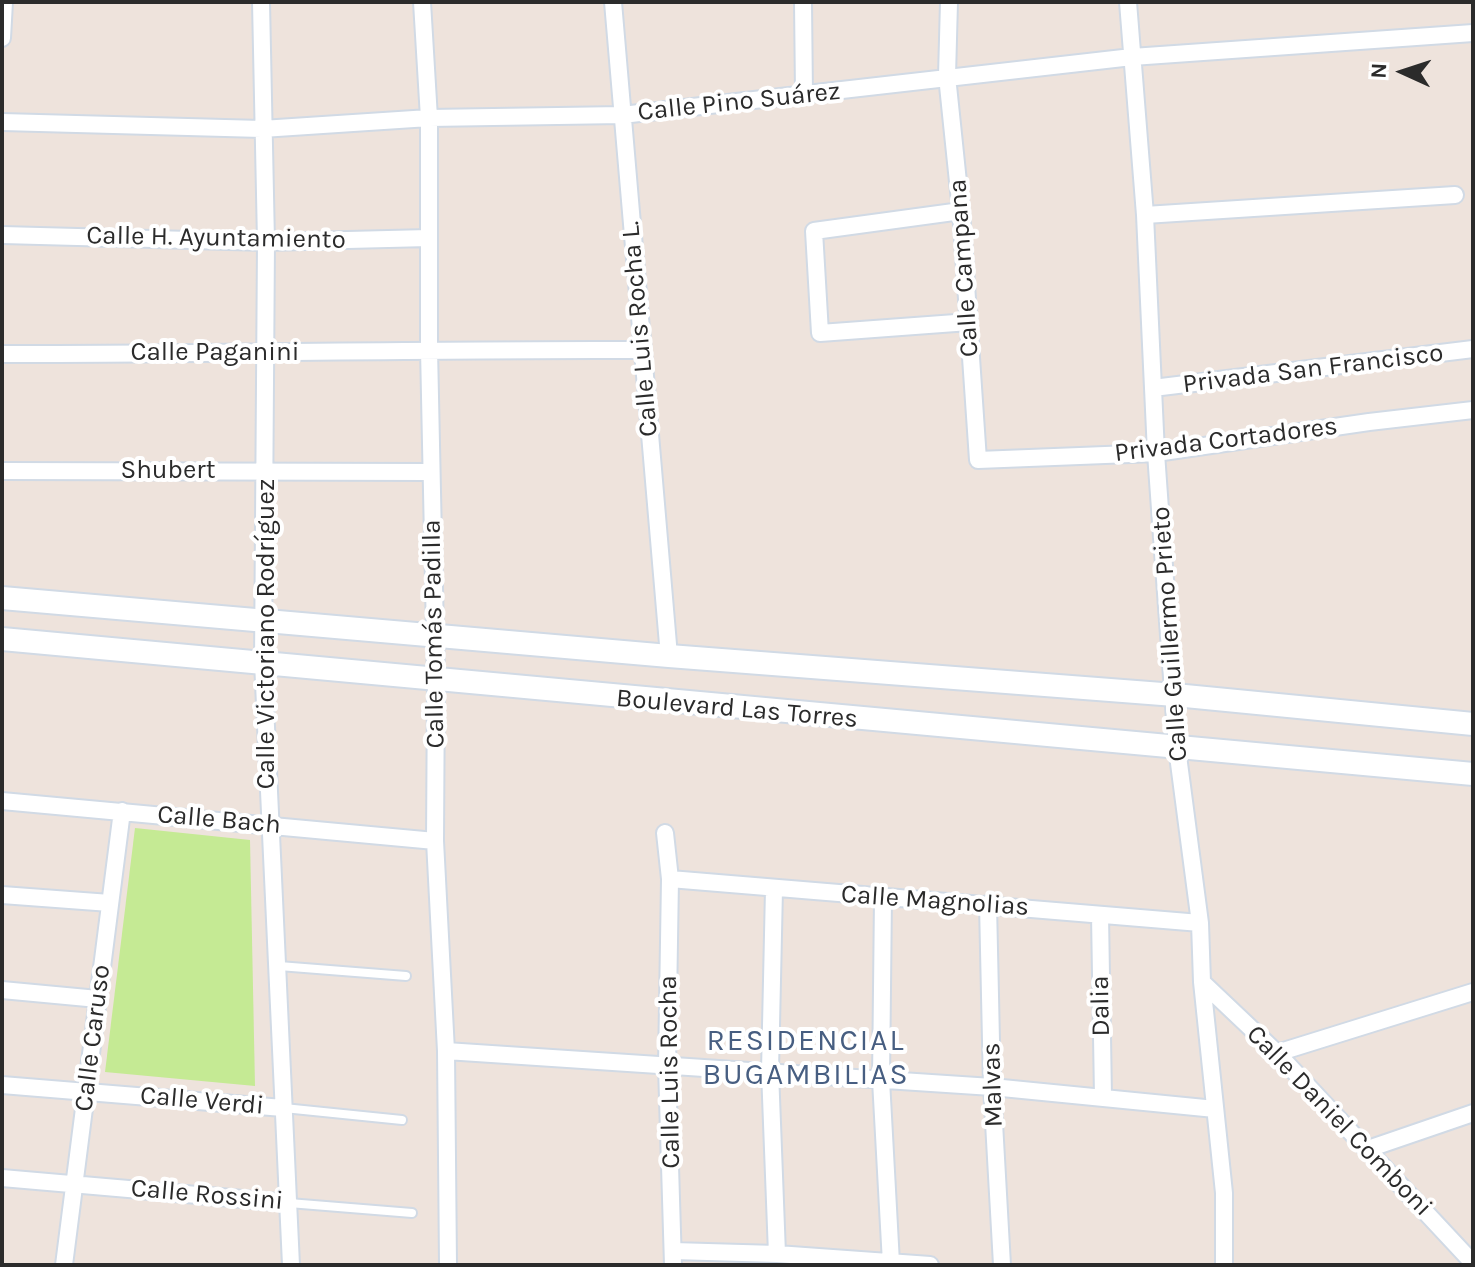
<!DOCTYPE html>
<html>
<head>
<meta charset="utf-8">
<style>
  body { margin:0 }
  #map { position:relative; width:1475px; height:1267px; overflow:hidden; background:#eee3dc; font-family:Karla,sans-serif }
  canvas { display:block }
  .frame { position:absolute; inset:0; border:4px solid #2b2b2b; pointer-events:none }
  .north { position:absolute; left:1363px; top:32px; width:80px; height:80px; -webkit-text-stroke:6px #fff; paint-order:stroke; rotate:273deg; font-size:22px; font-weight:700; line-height:32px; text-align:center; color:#2b2b2b }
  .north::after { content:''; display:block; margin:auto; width:28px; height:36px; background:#2b2b2b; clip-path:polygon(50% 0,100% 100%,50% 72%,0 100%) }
</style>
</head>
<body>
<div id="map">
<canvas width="1475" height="1267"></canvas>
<div class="frame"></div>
<div class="north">N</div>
</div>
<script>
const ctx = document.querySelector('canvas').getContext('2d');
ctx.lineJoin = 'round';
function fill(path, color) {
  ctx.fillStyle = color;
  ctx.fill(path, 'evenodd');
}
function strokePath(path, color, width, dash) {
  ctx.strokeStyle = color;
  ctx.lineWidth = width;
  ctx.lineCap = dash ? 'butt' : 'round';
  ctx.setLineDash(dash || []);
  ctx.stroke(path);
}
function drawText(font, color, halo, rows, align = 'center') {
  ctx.font = font + ' Karla,sans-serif';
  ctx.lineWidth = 8;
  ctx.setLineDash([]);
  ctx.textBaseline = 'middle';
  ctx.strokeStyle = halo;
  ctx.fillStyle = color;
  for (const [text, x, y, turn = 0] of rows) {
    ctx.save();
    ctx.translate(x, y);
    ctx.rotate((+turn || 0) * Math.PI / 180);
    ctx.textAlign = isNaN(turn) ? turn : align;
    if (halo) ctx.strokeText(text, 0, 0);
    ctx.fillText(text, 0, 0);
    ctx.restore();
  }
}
fill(new Path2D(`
  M 135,828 L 250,840 L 255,1086 L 105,1072 Z`), '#c5ea94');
const lane = new Path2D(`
  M 279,966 L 406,976
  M 284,1108 L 402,1120
  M 289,1203 L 412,1213`);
const street = new Path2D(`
  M 261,2 L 266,242 L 263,662 L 291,1265
  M 422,2 L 429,118 L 429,349 L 436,681 L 435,841 L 446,1051 L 448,1265
  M 613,2 L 669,656
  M 803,2 L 804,95
  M 949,2 L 947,76 L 961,211 L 978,460 L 1156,453 L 1369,422 L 1473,410
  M 1128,2 L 1145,215 L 1156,453 L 1177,748 L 1200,923 L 1202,982 L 1224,1193 L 1224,1265
  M 2,38 L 4,2
  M 2,122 L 262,129 L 429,118 L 622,115 L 1132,57 L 1473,33
  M 961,211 L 814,231 L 820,333 L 969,322
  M 1145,215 L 1455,195
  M 2,235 L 266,242 L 429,238
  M 2,354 C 215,354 429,349 642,350
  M 1153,388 L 1473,349
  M 2,471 L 431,472
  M 2,801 L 435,841
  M 665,833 L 670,879 L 667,1066 L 673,1265
  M 670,879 L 1200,923
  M 774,889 L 770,1071 L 777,1254
  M 2,895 L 110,903
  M 883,897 L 881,1080 L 891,1263
  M 988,904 L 992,1087 L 1002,1265
  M 1100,915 L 1103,1097
  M 1202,982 L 1277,1053 L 1473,1263
  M 2,990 L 98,999
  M 446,1051 L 992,1087 L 1215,1109
  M 1277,1053 L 1473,992
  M 2,1085 L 283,1108
  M 1368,1149 L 1473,1113
  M 2,1178 L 289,1203
  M 673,1251 L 777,1254 L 930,1265
  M 64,1265 L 122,811`);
const secondary = new Path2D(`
  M 2,598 L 669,656 L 1175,695 L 1473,724
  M 2,639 L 1473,774`);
strokePath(lane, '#d1dae5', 12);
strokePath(street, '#d1dae5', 20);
strokePath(secondary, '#d1dae5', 26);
strokePath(lane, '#fff', 8);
strokePath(street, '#fff', 16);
strokePath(secondary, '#fff', 22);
drawText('26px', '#2b2b2b', '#fff', [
  ["Calle Pino Suárez",739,102,-6],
  ["Calle H. Ayuntamiento",216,238,1],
  ["Calle Campana",964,268,-94],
  ["Calle Luis Rocha L.",640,329,-95],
  ["Calle Paganini",215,353],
  ["Privada San Francisco",1313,369,-7],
  ["Privada Cortadores",1226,440,-7],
  ["Shubert",168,471],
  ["Calle Victoriano Rodríguez",267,634,-90],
  ["Calle Tomás Padilla",434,634,-91],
  ["Calle Guillermo Prieto",1170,634,-94],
  ["Boulevard Las Torres",737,709,5],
  ["Calle Bach",219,820,5],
  ["Calle Magnolias",935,901,4],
  ["Dalia",1101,1006,-91],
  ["Calle Caruso",93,1038,-83],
  ["Calle Luis Rocha",670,1072,-91],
  ["Malvas",993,1085,-92],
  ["Calle Verdi",202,1101,5],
  ["Calle Daniel Comboni",1339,1121,46],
  ["Calle Rossini",207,1195,5]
]);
ctx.letterSpacing = '2px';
drawText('30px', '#475e81', '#fff', [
  ["RESIDENCIAL",806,1041],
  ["BUGAMBILIAS",806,1075]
]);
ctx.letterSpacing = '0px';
</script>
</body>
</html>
